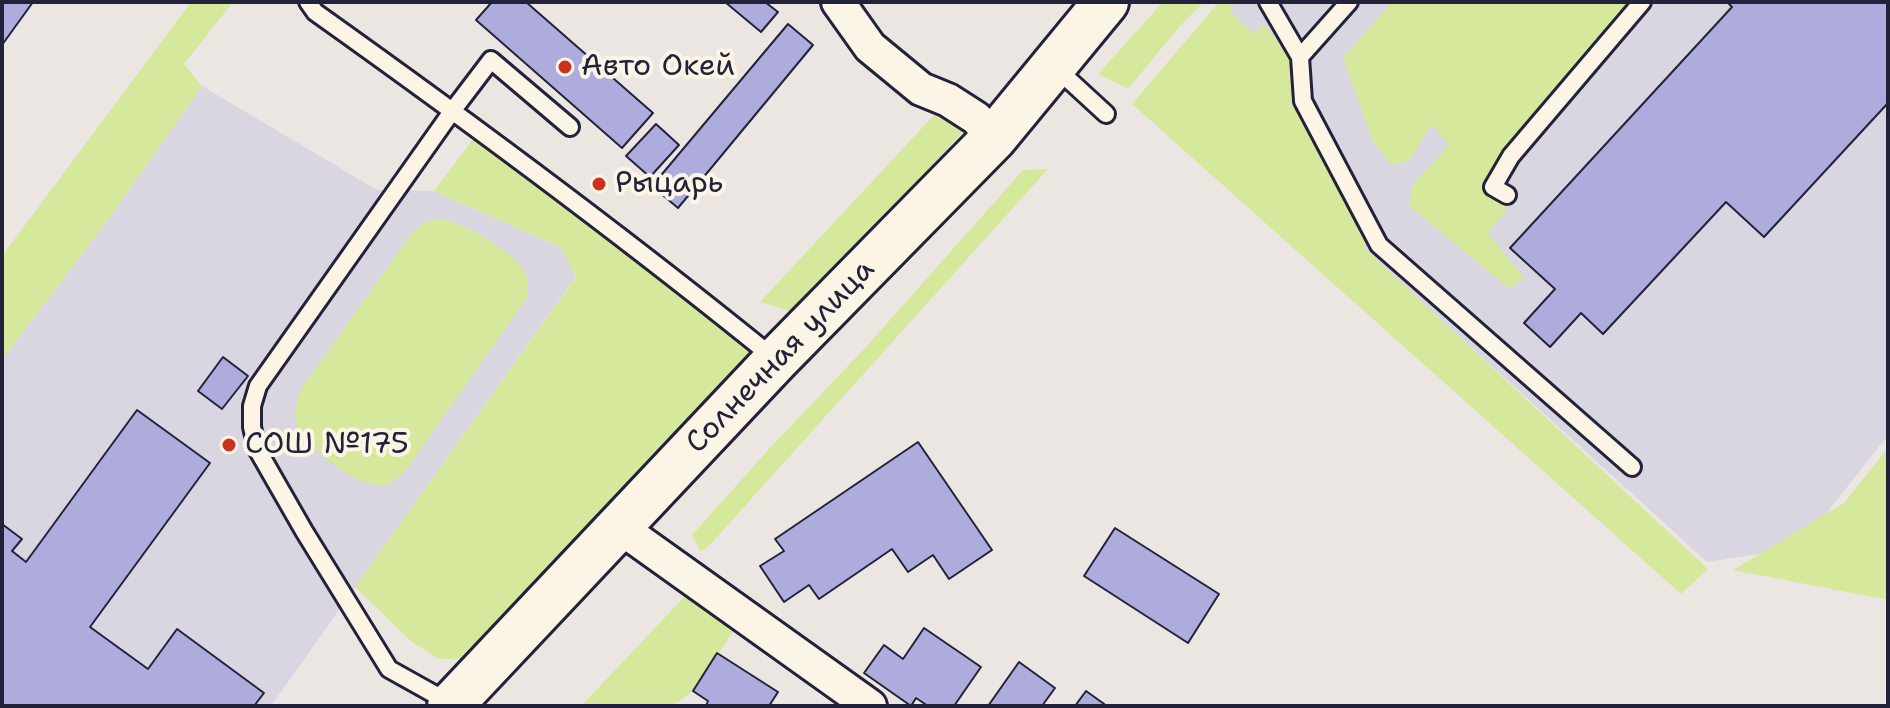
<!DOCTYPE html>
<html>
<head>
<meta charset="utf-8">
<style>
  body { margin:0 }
  #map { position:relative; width:1890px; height:708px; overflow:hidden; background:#ece6e3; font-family:"Shantell Sans",sans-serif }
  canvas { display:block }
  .frame { position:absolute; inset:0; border:4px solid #22223b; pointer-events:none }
</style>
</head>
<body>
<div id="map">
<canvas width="1890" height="708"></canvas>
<div class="frame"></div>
</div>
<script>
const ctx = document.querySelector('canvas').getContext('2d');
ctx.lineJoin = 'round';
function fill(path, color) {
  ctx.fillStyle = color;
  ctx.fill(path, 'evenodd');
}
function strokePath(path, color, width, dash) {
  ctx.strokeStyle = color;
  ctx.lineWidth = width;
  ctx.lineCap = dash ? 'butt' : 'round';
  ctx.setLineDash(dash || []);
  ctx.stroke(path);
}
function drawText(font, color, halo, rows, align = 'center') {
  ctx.font = font + ' "Shantell Sans",sans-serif';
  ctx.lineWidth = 8;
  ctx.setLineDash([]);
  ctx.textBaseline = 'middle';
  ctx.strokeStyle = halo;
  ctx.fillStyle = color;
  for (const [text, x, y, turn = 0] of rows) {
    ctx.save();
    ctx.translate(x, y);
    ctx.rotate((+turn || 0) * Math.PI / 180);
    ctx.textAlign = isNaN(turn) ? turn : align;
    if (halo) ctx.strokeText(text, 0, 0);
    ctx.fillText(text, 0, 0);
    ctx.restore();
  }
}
fill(new Path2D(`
  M 1234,2 L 1888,2 L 1888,435 L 1799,548 L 1707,562 L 1362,248 L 1168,64 Z
  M 202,86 L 377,190 L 434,191 L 560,247 L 576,276 L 271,706 L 2,706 L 2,360 L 118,206 Z`), '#d9d5e1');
fill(new Path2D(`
  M 191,2 L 233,2 L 184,64 L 202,86 L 118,206 L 2,360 L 2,256 Z
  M 1163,2 L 1204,2 L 1179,27 L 1128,89 L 1098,74 Z
  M 1219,2 L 1230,2 L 1231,12 L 1254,34 L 1264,24 L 1301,73 L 1321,125 L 1377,217 L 1371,236 L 1363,247 L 1708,569 L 1681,594 L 1132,104 Z
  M 1392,2 L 1642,2 L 1493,187 L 1507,210 L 1488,233 L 1524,278 L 1510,289 L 1410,207 L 1411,187 L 1449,145 L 1432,125 L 1408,162 L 1391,164 L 1373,142 L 1343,58 Z
  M 948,100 L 976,118 L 796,313 L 760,302 Z
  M 477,134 L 748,337 L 752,354 L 463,659 L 439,659 L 412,642 L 355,587 L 576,277 L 560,247 L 434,191 Z
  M 1048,169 L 708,547 L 700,551 L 692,535 L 769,449 L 866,347 L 1023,170 Z
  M 439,218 C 464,223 518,252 527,277 C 529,283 528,290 528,296 L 409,466 C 403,473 395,482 385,485 C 362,491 303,446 297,425 C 293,412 297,400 301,389 L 412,233 L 424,223 Z
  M 1888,448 L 1888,600 L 1733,570 L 1844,503 Z
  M 689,592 L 733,632 L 693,691 L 672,706 L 581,706 Z`), '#d6e89c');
const building = new Path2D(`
  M 2,2 L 33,2 L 2,45 Z
  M 492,2 L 526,2 L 653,113 L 622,148 L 476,20 Z
  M 725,2 L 765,2 L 778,12 L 761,32 Z
  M 1727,2 L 1888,2 L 1888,103 L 1764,237 L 1726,202 L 1603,334 L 1581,313 L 1550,347 L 1524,323 L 1555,289 L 1510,248 L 1732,7 Z
  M 788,24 L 813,45 L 678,208 L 652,186 Z
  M 656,124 L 679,145 L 650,177 L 626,156 Z
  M 223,357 L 248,376 L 222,409 L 198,391 Z
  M 137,410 L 210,463 L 90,627 L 148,669 L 177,629 L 264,693 L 254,706 L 2,706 L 2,524 L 22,539 L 12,551 L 26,562 Z
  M 918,442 L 992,550 L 949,579 L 933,555 L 908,572 L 892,549 L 819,599 L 809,585 L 784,602 L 760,566 L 784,551 L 775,539 Z
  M 1115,528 L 1219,594 L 1188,643 L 1084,576 Z
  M 924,628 L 981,667 L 954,706 L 928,706 L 916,698 L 911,706 L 864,673 L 884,645 L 903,659 Z
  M 717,653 L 778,692 L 769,706 L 706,706 L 708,701 L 693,691 Z
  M 1019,662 L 1055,688 L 1042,706 L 988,706 Z
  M 1086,691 L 1107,706 L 1075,706 Z`);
fill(building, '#adacdd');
strokePath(building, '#22223b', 2);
const service = new Path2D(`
  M 308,2 L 315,12 C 471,123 626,238 775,359
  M 1268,2 L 1300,57
  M 1349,2 L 1300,57 L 1303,101 L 1379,245 L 1632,467
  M 1056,68 L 1106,114
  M 1507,195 L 1493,187 L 1511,156 L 1642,2
  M 450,703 L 389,669 L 304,531 L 257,449 L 252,427 L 252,406 L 258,386 L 453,110 L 491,60 L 570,127`);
const minor = new Path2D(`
  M 838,2 L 870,47 L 921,89 L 948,100 L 976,118 L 994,138
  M 618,526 L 870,706`);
const secondary = new Path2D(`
  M 450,706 L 776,360 L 994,138 L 1106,2`);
strokePath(service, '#22223b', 22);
strokePath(minor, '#22223b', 38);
strokePath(secondary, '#22223b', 50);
strokePath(service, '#fcf5e5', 16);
strokePath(minor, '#fcf5e5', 32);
strokePath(secondary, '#fcf5e5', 44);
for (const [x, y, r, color] of [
  [565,67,8,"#c8321e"],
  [599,184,8,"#c8321e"],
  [229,445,8,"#c8321e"]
]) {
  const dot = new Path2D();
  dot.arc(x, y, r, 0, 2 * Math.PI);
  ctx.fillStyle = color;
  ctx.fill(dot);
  strokePath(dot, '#fcf5e5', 3);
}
drawText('30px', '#22223b', '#fcf5e5', [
  ["Авто Окей",581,67],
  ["Рыцарь",615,184],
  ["СОШ №175",245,445]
], 'left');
drawText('30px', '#22223b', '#fcf5e5', [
  ["Солнечная улица",781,357,-46]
]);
</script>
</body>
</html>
